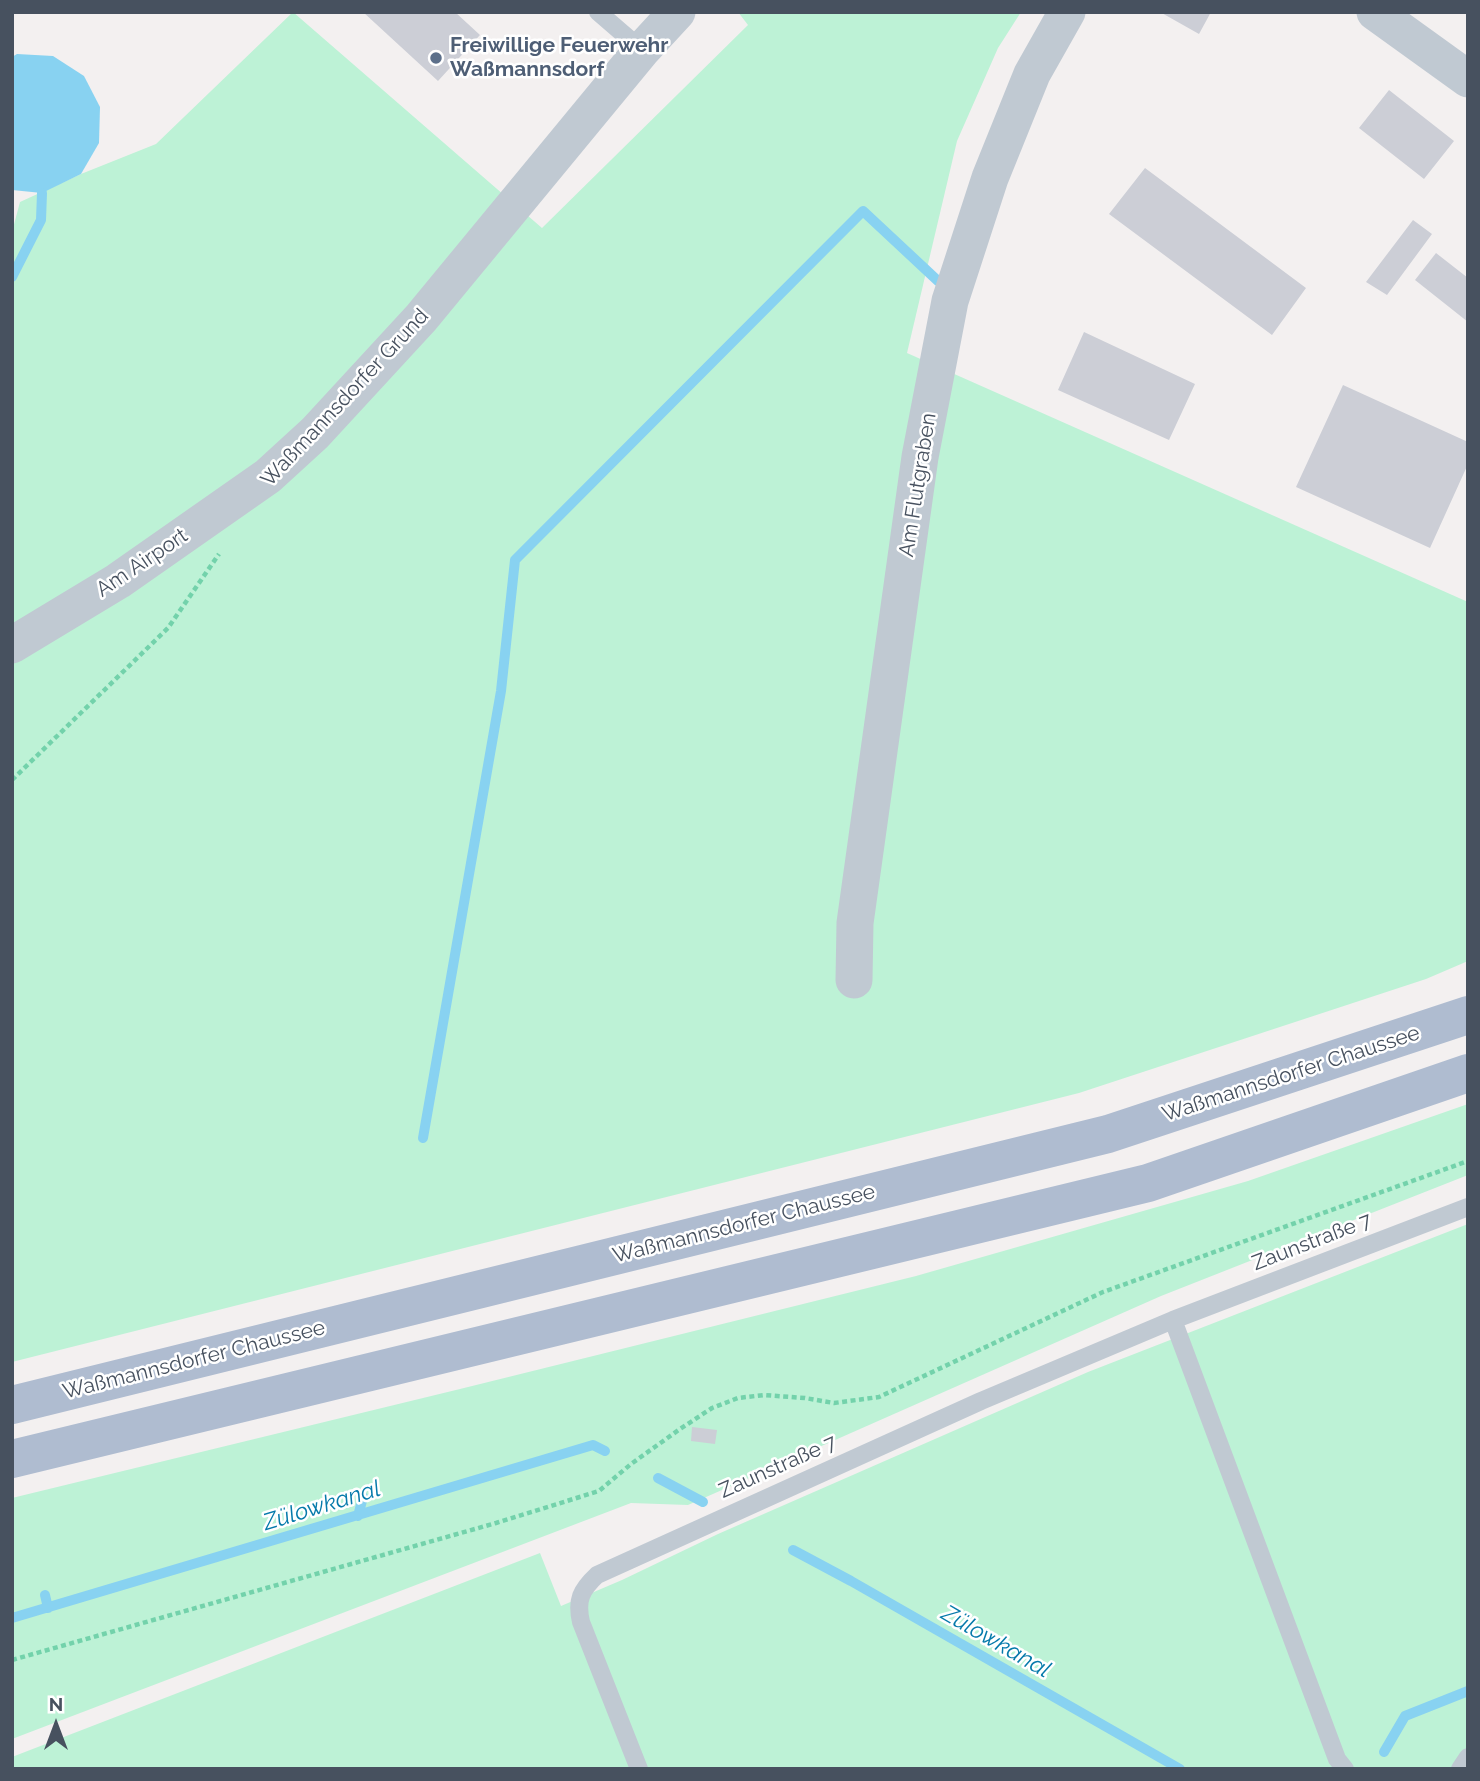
<!DOCTYPE html>
<html>
<head>
<meta charset="utf-8">
<style>
  body { margin:0 }
  #map { position:relative; width:1480px; height:1781px; overflow:hidden; background:#f3f0f0; font-family:Raleway,sans-serif }
  canvas { display:block }
  .frame { position:absolute; inset:0; border:14px solid #47515f; pointer-events:none }
  .north { position:absolute; left:21px; top:1690px; width:70px; height:70px; -webkit-text-stroke:5px #fff; paint-order:stroke; rotate:0deg; font-size:19px; font-weight:700; line-height:28px; text-align:center; color:#47515f }
  .north::after { content:''; display:block; margin:auto; width:24px; height:32px; background:#47515f; clip-path:polygon(50% 0,100% 100%,50% 72%,0 100%) }
</style>
</head>
<body>
<div id="map">
<canvas width="1480" height="1781"></canvas>
<div class="frame"></div>
<div class="north">N</div>
</div>
<script>
const ctx = document.querySelector('canvas').getContext('2d');
ctx.lineJoin = 'round';
function fill(path, color) {
  ctx.fillStyle = color;
  ctx.fill(path, 'evenodd');
}
function strokePath(path, color, width, dash) {
  ctx.strokeStyle = color;
  ctx.lineWidth = width;
  ctx.lineCap = dash ? 'butt' : 'round';
  ctx.setLineDash(dash || []);
  ctx.stroke(path);
}
function drawText(font, color, halo, rows, align = 'center') {
  ctx.font = font + ' Raleway,sans-serif';
  ctx.lineWidth = 5;
  ctx.setLineDash([]);
  ctx.textBaseline = 'middle';
  ctx.strokeStyle = halo;
  ctx.fillStyle = color;
  for (const [text, x, y, turn = 0] of rows) {
    ctx.save();
    ctx.translate(x, y);
    ctx.rotate((+turn || 0) * Math.PI / 180);
    ctx.textAlign = isNaN(turn) ? turn : align;
    if (halo) ctx.strokeText(text, 0, 0);
    ctx.fillText(text, 0, 0);
    ctx.restore();
  }
}
fill(new Path2D(`
  M 293,12 L 542,228 L 748,25 L 738,12 L 1021,12 L 998,48 L 957,141 L 907,353 L 1468,602 L 1468,961 L 1426,979 L 1079,1093 L 12,1362 L 12,232 L 20,202 L 81,174 L 156,144 Z
  M 1468,1104 L 1468,1175 L 1161,1296 L 688,1505 L 631,1503 L 12,1739 L 12,1498 L 460,1389 L 916,1276 L 1248,1181 Z
  M 1468,1224 L 1468,1769 L 12,1769 L 12,1757 L 540,1553 L 561,1606 L 622,1580 L 718,1534 L 1088,1372 Z`), '#bdf2d6');
fill(new Path2D(`
  M 17,54 L 53,56 L 84,76 L 100,107 L 99,143 L 81,174 L 42,193 L 12,190 L 12,57 Z`), '#88d2f1');
strokePath(new Path2D(`
  M 12,277 L 41,220 L 42,193
  M 423,1138 L 501,691 L 515,560 L 863,211 L 938,281
  M 658,1478 L 703,1502
  M 358,1516 L 363,1497
  M 793,1550 L 851,1581 L 1180,1769
  M 45,1595 L 48,1608
  M 12,1618 L 593,1445 L 605,1451
  M 1384,1752 L 1405,1716 L 1468,1691`), '#88d2f1', 10);
fill(new Path2D(`
  M 363,12 L 455,12 L 480,35 L 438,81 Z
  M 1160,12 L 1211,12 L 1199,34 Z
  M 1389,90 L 1454,141 L 1424,179 L 1359,128 Z
  M 1145,168 L 1306,288 L 1272,335 L 1109,214 Z
  M 1413,220 L 1432,234 L 1387,295 L 1366,282 Z
  M 1436,253 L 1468,278 L 1468,322 L 1415,280 Z
  M 1084,332 L 1195,384 L 1169,440 L 1058,390 Z
  M 1343,385 L 1468,442 L 1468,464 L 1430,548 L 1296,487 Z
  M 692,1427 L 717,1430 L 715,1444 L 691,1441 Z`), '#ccced6');
strokePath(new Path2D(`
  M 12,780 L 168,628 L 219,554
  M 12,1660 L 496,1523 L 599,1491 L 631,1464 L 680,1429 L 712,1408 L 738,1398 L 764,1395 L 805,1398 L 834,1403 L 879,1397 L 1103,1292 L 1468,1161`), '#73d2ab', 4.5, [5, 3.5]);
strokePath(new Path2D(`
  M 598,12 L 642,50
  M 1173,1320 L 1337,1759 L 1345,1769
  M 639,1769 L 581,1622 C 576,1600 581,1590 597,1575 L 981,1401 L 1173,1320 L 1468,1207
  M 1460,1769 L 1468,1757`), '#c0c9d2', 18);
strokePath(new Path2D(`
  M 1375,12 L 1468,79
  M 12,645 L 118,581 L 268,476 L 315,433 L 421,318 L 642,50 L 677,12
  M 854,980 L 855,923 L 920,457 L 950,301 L 990,178 L 1032,74 L 1067,12`), '#c0c9d2', 37);
strokePath(new Path2D(`
  M 12,1405 L 1108,1134 L 1468,1015
  M 12,1459 L 1148,1183 L 1468,1073`), '#afbcd0', 38);
for (const [x, y, r, color] of [
  [436,58,7,"#5c6f8a"]
]) {
  const dot = new Path2D();
  dot.arc(x, y, r, 0, 2 * Math.PI);
  ctx.fillStyle = color;
  ctx.fill(dot);
  strokePath(dot, '#fff', 2.5);
}
drawText('bold 21px', '#4e5e75', '#fff', [
  ["Freiwillige Feuerwehr",450,46],
  ["Waßmannsdorf",450,70]
], 'left');
drawText('21px', '#47515f', '#fff', [
  ["Waßmannsdorfer Grund",345,398,-47],
  ["Am Flutgraben",918,485,-81],
  ["Am Airport",142,563,-34],
  ["Waßmannsdorfer Chaussee",1291,1074,-18],
  ["Waßmannsdorfer Chaussee",744,1224,-14],
  ["Zaunstraße 7",1312,1242,-21],
  ["Waßmannsdorfer Chaussee",194,1360,-14],
  ["Zaunstraße 7",778,1467,-24]
]);
drawText('italic 23px', '#067aab', '#fff', [
  ["Zülowkanal",322,1506,-17],
  ["Zülowkanal",996,1642,30]
]);
</script>
</body>
</html>
